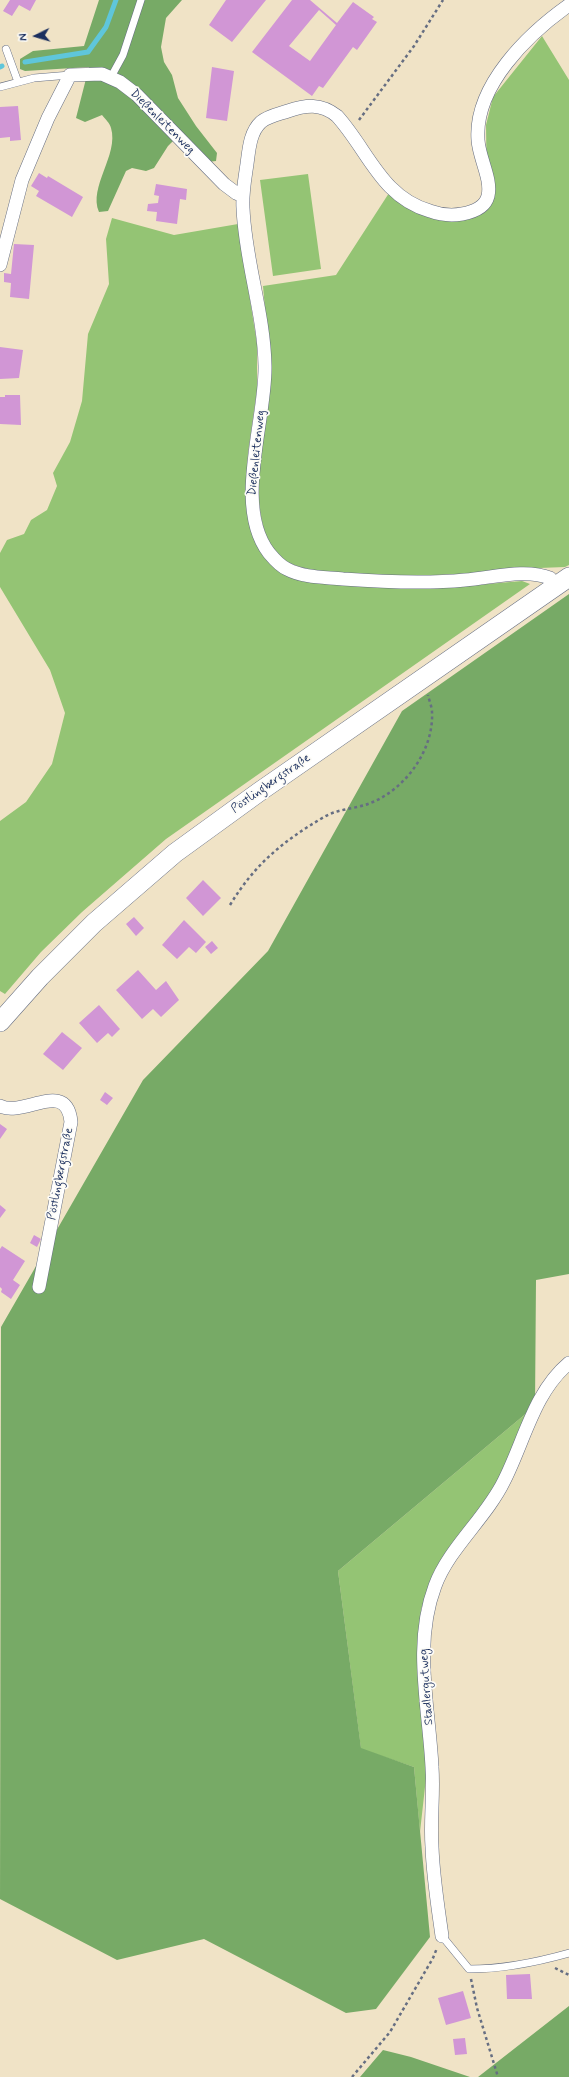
<!DOCTYPE html>
<html>
<head>
<meta charset="utf-8">
<style>
  body { margin:0 }
  #map { position:relative; width:569px; height:2077px; overflow:hidden; background:#f0e3c6; font-family:Mynerve,sans-serif }
  canvas { display:block }
  .north { position:absolute; left:16px; top:16px; width:40px; height:40px; -webkit-text-stroke:3px #fdfcf7; paint-order:stroke; rotate:265deg; font-size:11px; font-weight:700; line-height:16px; text-align:center; color:#1b2f5e }
  .north::after { content:''; display:block; margin:auto; width:14px; height:18px; background:#1b2f5e; clip-path:polygon(50% 0,100% 100%,50% 72%,0 100%) }
</style>
</head>
<body>
<div id="map">
<canvas width="569" height="2077"></canvas>
<div class="north">N</div>
</div>
<script>
const ctx = document.querySelector('canvas').getContext('2d');
ctx.lineJoin = 'round';
function fill(path, color) {
  ctx.fillStyle = color;
  ctx.fill(path, 'evenodd');
}
function strokePath(path, color, width, dash) {
  ctx.strokeStyle = color;
  ctx.lineWidth = width;
  ctx.lineCap = dash ? 'butt' : 'round';
  ctx.setLineDash(dash || []);
  ctx.stroke(path);
}
function drawText(font, color, halo, rows, align = 'center') {
  ctx.font = font + ' Mynerve,sans-serif';
  ctx.lineWidth = 3.5;
  ctx.setLineDash([]);
  ctx.textBaseline = 'middle';
  ctx.strokeStyle = halo;
  ctx.fillStyle = color;
  for (const [text, x, y, turn = 0] of rows) {
    ctx.save();
    ctx.translate(x, y);
    ctx.rotate((+turn || 0) * Math.PI / 180);
    ctx.textAlign = isNaN(turn) ? turn : align;
    if (halo) ctx.strokeText(text, 0, 0);
    ctx.fillText(text, 0, 0);
    ctx.restore();
  }
}
fill(new Path2D(`
  M 542,36 L 569,80 L 569,565 L 565,567 C 548,568 530,568 513,569 C 499,569 485,573 471,573 C 435,576 304,581 280,557 C 262,538 260,514 258,489 L 268,344 L 263,286 L 336,275 L 389,193 L 448,220 L 487,198 L 486,125 L 493,97 Z
  M 308,174 L 321,269 L 273,276 L 260,180 Z
  M 112,218 L 174,235 L 238,224 L 257,344 L 257,390 L 248,453 L 246,489 L 256,542 L 263,556 L 273,567 L 285,575 L 301,581 L 326,584 L 430,589 L 522,581 L 530,584 L 166,839 L 82,912 L 41,952 L 5,994 L 0,991 L 0,821 L 26,802 L 52,764 L 65,713 L 50,670 L 0,587 L 0,553 L 7,540 L 24,534 L 31,520 L 47,510 L 57,486 L 53,473 L 70,442 L 82,401 L 88,334 L 109,284 L 106,239 Z
  M 535,1406 L 499,1484 L 437,1573 L 421,1609 L 419,1670 L 428,1760 L 420,1832 L 414,1767 L 361,1749 L 338,1571 Z`), '#94c474');
fill(new Path2D(`
  M 99,0 L 182,0 L 166,18 L 161,47 L 164,62 L 172,75 L 178,98 L 196,126 L 217,153 L 216,161 L 208,162 L 175,139 L 168,146 L 154,168 L 146,171 L 132,168 L 126,171 L 108,211 L 99,212 C 88,187 119,155 111,128 C 110,123 105,119 102,115 L 85,122 L 76,118 L 89,67 L 25,71 L 20,69 L 20,59 L 33,51 L 84,46 Z
  M 569,594 L 569,1274 L 536,1280 L 535,1406 L 338,1571 L 361,1748 L 414,1767 L 430,1937 L 376,2009 L 346,2013 L 204,1939 L 117,1960 L 0,1899 L 1,1327 L 143,1080 L 268,951 L 402,711 Z
  M 569,2006 L 569,2077 L 478,2077 Z
  M 383,2050 L 411,2057 L 470,2077 L 360,2077 Z`), '#7a6');
strokePath(new Path2D(`
  M 25,62 L 88,52 L 106,27 L 116,0
  M 0,67 L 2,66`), '#5fc6db', 5);
fill(new Path2D(`
  M 10,0 L 36,0 L 30,11 L 19,5 L 12,16 L 3,11 Z
  M 226,0 L 266,0 L 232,42 L 209,25 Z
  M 292,0 L 310,0 L 337,23 L 353,2 L 374,17 L 372,19 L 377,22 L 357,50 L 353,47 L 323,88 L 319,86 L 312,96 L 252,52 ZM 319,10 L 336,25 L 310,61 L 289,46 Z
  M 212,67 L 234,71 L 227,121 L 206,118 Z
  M 18,106 L 21,140 L 10,141 L 10,137 L 0,138 L 0,107 Z
  M 39,173 L 47,178 L 48,176 L 83,197 L 72,217 L 36,196 L 39,191 L 31,186 Z
  M 156,184 L 187,189 L 186,200 L 180,199 L 177,224 L 156,221 L 157,212 L 147,211 L 148,204 L 158,203 L 159,196 L 154,195 Z
  M 14,244 L 34,245 L 29,299 L 10,297 L 11,283 L 4,282 L 4,273 L 11,274 Z
  M 0,347 L 23,350 L 19,378 L 0,379 Z
  M 5,395 L 20,395 L 21,425 L 0,424 L 0,397 L 5,397 Z
  M 203,880 L 221,898 L 203,916 L 186,898 Z
  M 134,917 L 144,928 L 136,936 L 126,924 Z
  M 184,920 L 206,942 L 196,953 L 189,947 L 177,959 L 162,945 Z
  M 212,941 L 218,948 L 211,954 L 205,947 Z
  M 138,970 L 156,990 L 166,981 L 179,1000 L 161,1017 L 153,1009 L 142,1019 L 116,990 Z
  M 99,1005 L 120,1029 L 112,1037 L 108,1033 L 97,1043 L 79,1023 Z
  M 62,1032 L 82,1048 L 63,1070 L 43,1054 Z
  M 105,1092 L 113,1098 L 107,1105 L 100,1100 Z
  M 0,1124 L 7,1129 L 0,1139 Z
  M 0,1205 L 6,1210 L 0,1218 Z
  M 34,1235 L 41,1239 L 37,1247 L 30,1243 Z
  M 2,1246 L 25,1261 L 13,1280 L 20,1285 L 11,1299 L 1,1292 L 2,1289 L 0,1287 L 0,1249 Z
  M 530,1974 L 532,1999 L 507,1999 L 506,1975 Z
  M 463,1991 L 471,2018 L 446,2025 L 438,1998 Z
  M 465,2038 L 467,2054 L 455,2055 L 453,2039 Z`), '#d196d5');
const lane = new Path2D(`
  M 6,49 L 18,82
  M 111,77 L 123,55 L 141,0
  M 0,87 L 34,78 L 70,75
  M 442,1936 L 469,1969 C 503,1969 537,1962 569,1953`);
const street = new Path2D(`
  M 0,265 L 22,180 L 48,118 L 70,75 L 102,74 L 120,82 L 137,95 L 224,184 L 236,193 L 243,196
  M 556,586 L 550,578 C 525,568 492,578 465,580 C 425,584 384,582 343,579 C 325,577 304,578 287,569 C 280,566 274,559 269,553 C 233,506 266,421 265,366 C 264,312 245,261 243,208 C 242,193 245,178 247,164 C 249,149 250,132 261,122 C 268,116 279,114 288,111 C 306,105 321,103 337,116 C 368,150 381,197 430,211 C 441,215 451,216 462,214 C 473,212 485,208 488,196 C 492,179 479,158 478,140 C 474,86 528,34 569,5
  M 0,1106 C 23,1118 67,1078 71,1122 L 39,1287
  M 442,1936 C 438,1907 433,1877 432,1847 C 430,1821 434,1794 432,1767 C 429,1707 413,1644 435,1586 C 449,1548 486,1518 504,1481 C 524,1442 534,1392 569,1363`);
const secondary = new Path2D(`
  M 0,1022 L 40,977 L 94,923 L 175,853 L 259,792 L 569,577`);
strokePath(lane, '#666e82', 8);
strokePath(street, '#666e82', 14);
strokePath(secondary, '#666e82', 20);
strokePath(new Path2D(`
  M 359,120 L 414,46 L 443,0
  M 230,905 C 255,864 283,841 324,817 C 337,809 354,809 368,804 C 404,791 434,751 432,712 C 432,707 429,700 428,695
  M 555,1968 L 569,1975
  M 471,1979 L 477,2008 L 498,2077
  M 352,2077 L 390,2032 L 433,1958 L 437,1948`), '#666e82', 2.5, [3, 3]);
strokePath(lane, '#fff', 7);
strokePath(street, '#fff', 13);
strokePath(secondary, '#fff', 19);
drawText('12px', '#1b2f5e', '#fdfcf7', [
  ["Dießenleitenweg",162,122,45],
  ["Dießenleitenweg",257,453,-84],
  ["Pöstlingbergstraße",271,784,-35],
  ["Pöstlingbergstraße",61,1174,-79],
  ["Stadlergutweg",427,1687,-94]
]);
</script>
</body>
</html>
